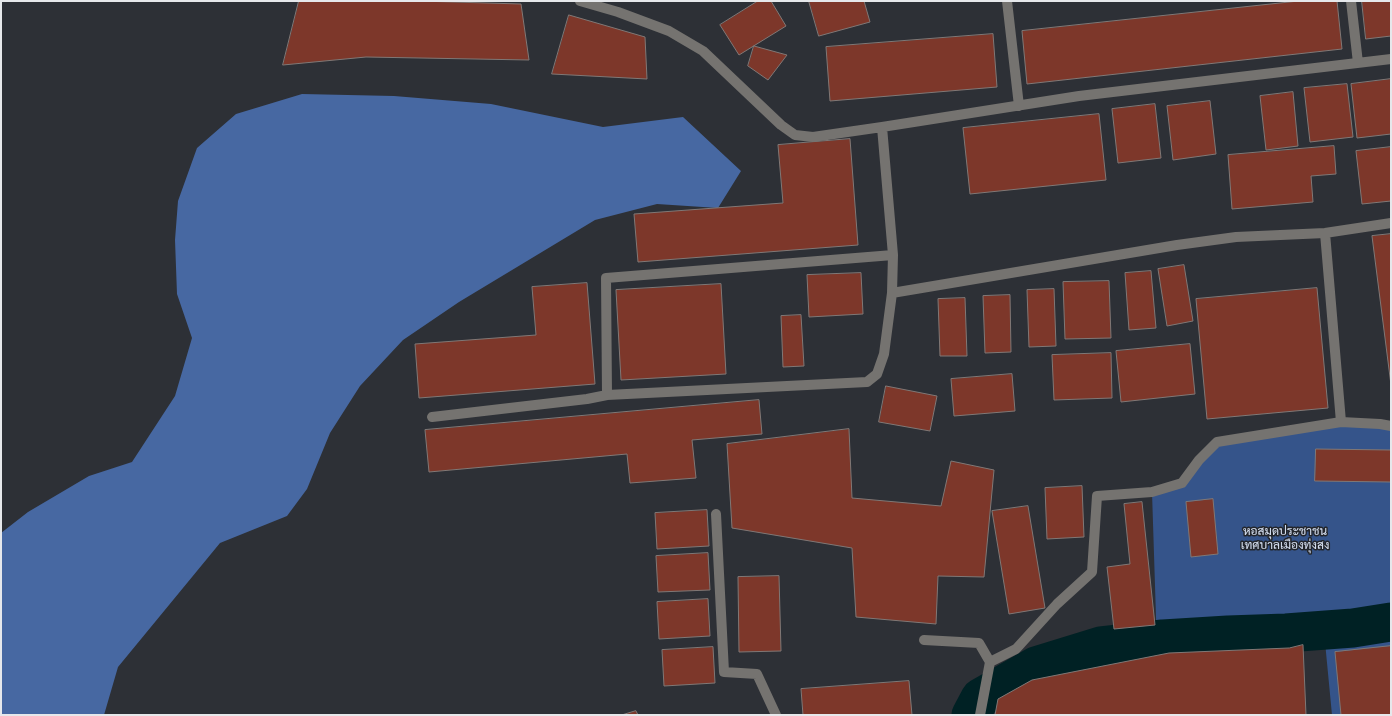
<!DOCTYPE html>
<html>
<head>
<meta charset="utf-8">
<style>
  body { margin:0 }
  #map { position:relative; width:1392px; height:716px; overflow:hidden; background:#2d3036; font-family:Ubuntu,sans-serif }
  canvas { display:block }
  .frame { position:absolute; inset:0; border:2px solid #e6e8eb; pointer-events:none }
</style>
</head>
<body>
<div id="map">
<canvas width="1392" height="716"></canvas>
<div class="frame"></div>
</div>
<script>
const ctx = document.querySelector('canvas').getContext('2d');
ctx.lineJoin = 'round';
function fill(path, color) {
  ctx.fillStyle = color;
  ctx.fill(path, 'evenodd');
}
function strokePath(path, color, width, dash) {
  ctx.strokeStyle = color;
  ctx.lineWidth = width;
  ctx.lineCap = dash ? 'butt' : 'round';
  ctx.setLineDash(dash || []);
  ctx.stroke(path);
}
function drawText(font, color, halo, rows, align = 'center') {
  ctx.font = font + ' Ubuntu,Sarabun,sans-serif';
  ctx.lineWidth = 3;
  ctx.setLineDash([]);
  ctx.textBaseline = 'middle';
  ctx.strokeStyle = halo;
  ctx.fillStyle = color;
  for (const [text, x, y, turn = 0] of rows) {
    ctx.save();
    ctx.translate(x, y);
    ctx.rotate((+turn || 0) * Math.PI / 180);
    ctx.textAlign = isNaN(turn) ? turn : align;
    if (halo) ctx.strokeText(text, 0, 0);
    ctx.fillText(text, 0, 0);
    ctx.restore();
  }
}
fill(new Path2D(`
  M 1341,422 L 1391,426 L 1391,715 L 1332,715 L 1325,642 L 1157,648 L 1152,492 L 1182,483 L 1217,442 Z`), '#35548a');
fill(new Path2D(`
  M 302,94 L 394,96 L 491,104 L 603,127 L 683,117 L 741,171 L 718,208 L 657,204 L 595,220 L 459,302 L 403,340 L 360,386 L 330,433 L 307,489 L 287,516 L 220,543 L 118,667 L 104,715 L 1,715 L 1,533 L 28,512 L 89,476 L 132,462 L 175,396 L 192,338 L 177,294 L 175,240 L 178,201 L 197,148 L 236,114 Z`), '#4768a2');
strokePath(new Path2D(`
  M 971,715 L 980,698 L 1036,666 L 1101,646 L 1163,639 L 1228,635 L 1286,633 L 1353,628 L 1391,622`), '#002124', 39);
const building = new Path2D(`
  M 299,1 L 419,1 L 521,4 L 529,60 L 366,57 L 283,65 Z
  M 758,1 L 771,1 L 786,26 L 739,55 L 720,25 Z
  M 809,1 L 864,1 L 870,22 L 819,36 Z
  M 1299,1 L 1337,1 L 1342,49 L 1027,84 L 1022,31 Z
  M 1362,1 L 1391,1 L 1391,36 L 1366,39 Z
  M 569,15 L 645,37 L 647,79 L 552,74 Z
  M 993,34 L 997,87 L 830,101 L 826,47 Z
  M 754,46 L 787,55 L 768,80 L 748,66 Z
  M 1391,79 L 1391,134 L 1357,138 L 1351,84 Z
  M 1347,84 L 1353,137 L 1310,142 L 1304,88 Z
  M 1293,92 L 1298,146 L 1266,150 L 1260,96 Z
  M 1210,101 L 1216,154 L 1173,160 L 1167,106 Z
  M 1155,104 L 1161,158 L 1118,163 L 1112,109 Z
  M 1099,114 L 1106,180 L 970,194 L 963,128 Z
  M 850,139 L 858,245 L 638,262 L 634,214 L 783,203 L 778,145 Z
  M 1334,146 L 1336,174 L 1311,176 L 1313,202 L 1232,209 L 1228,155 Z
  M 1391,147 L 1391,201 L 1362,204 L 1356,151 Z
  M 1391,234 L 1391,385 L 1372,236 Z
  M 1184,265 L 1193,321 L 1167,326 L 1158,269 Z
  M 1151,271 L 1156,328 L 1129,330 L 1125,273 Z
  M 861,273 L 863,314 L 809,317 L 807,275 Z
  M 1109,281 L 1111,338 L 1065,339 L 1063,282 Z
  M 587,283 L 595,384 L 419,398 L 415,344 L 536,335 L 532,287 Z
  M 721,284 L 726,374 L 621,380 L 616,290 Z
  M 1317,288 L 1328,408 L 1207,419 L 1196,299 Z
  M 1054,289 L 1056,346 L 1029,347 L 1027,290 Z
  M 1010,295 L 1011,352 L 985,353 L 983,296 Z
  M 965,298 L 967,356 L 940,356 L 938,299 Z
  M 801,315 L 804,366 L 783,367 L 781,316 Z
  M 1190,344 L 1195,394 L 1121,402 L 1116,351 Z
  M 1111,353 L 1112,398 L 1054,400 L 1052,355 Z
  M 1012,374 L 1015,411 L 954,416 L 951,379 Z
  M 886,386 L 937,396 L 930,431 L 879,422 Z
  M 759,400 L 762,434 L 692,440 L 696,478 L 630,483 L 627,454 L 429,472 L 425,430 Z
  M 849,429 L 852,498 L 941,506 L 951,461 L 994,470 L 984,577 L 938,576 L 936,624 L 856,617 L 852,548 L 732,528 L 727,444 Z
  M 1316,449 L 1391,450 L 1391,482 L 1315,481 Z
  M 1082,486 L 1084,537 L 1047,539 L 1045,488 Z
  M 1213,499 L 1218,554 L 1191,557 L 1186,502 Z
  M 1142,502 L 1155,625 L 1114,629 L 1107,567 L 1130,564 L 1124,504 Z
  M 1028,506 L 1045,608 L 1009,614 L 992,511 Z
  M 707,510 L 709,546 L 657,549 L 655,513 Z
  M 708,553 L 710,590 L 658,592 L 656,556 Z
  M 779,576 L 781,651 L 739,652 L 738,577 Z
  M 708,599 L 710,636 L 659,639 L 657,602 Z
  M 1303,645 L 1306,715 L 995,715 L 998,699 L 1032,680 L 1169,653 L 1289,648 Z
  M 1391,646 L 1391,715 L 1341,715 L 1335,652 Z
  M 713,647 L 715,683 L 664,686 L 662,650 Z
  M 909,681 L 912,715 L 803,715 L 801,689 Z
  M 636,711 L 638,715 L 622,715 Z`);
fill(building, '#7d372a');
strokePath(building, '#807876', 1);
strokePath(new Path2D(`
  M 580,1 L 618,12 L 669,31 L 703,51 L 781,125 L 795,135 L 813,137 L 882,127 L 1079,96 L 1391,59
  M 1007,1 L 1019,106
  M 1351,1 L 1358,63
  M 1325,233 L 1341,422
  M 892,293 L 1177,245 L 1236,237 L 1325,233 L 1391,223
  M 607,395 L 606,278 L 893,255
  M 432,417 L 587,399 L 607,395 L 867,382 L 877,374 L 884,354 L 892,293 L 893,255 L 882,127
  M 716,514 L 724,672 L 757,674 L 776,715
  M 924,640 L 979,643 L 990,662
  M 980,715 L 990,662 L 1016,649 L 1057,604 L 1092,572 L 1097,496 L 1152,492 L 1182,483 L 1199,460 L 1217,442 L 1341,422 L 1380,424 L 1391,426`), '#757370', 10);
drawText('12px', '#d7e1f2', '#23262c', [
  ["หอสมุดประชาชน",1285,531],
  ["เทศบาลเมืองทุ่งสง",1285,545]
]);
</script>
</body>
</html>
